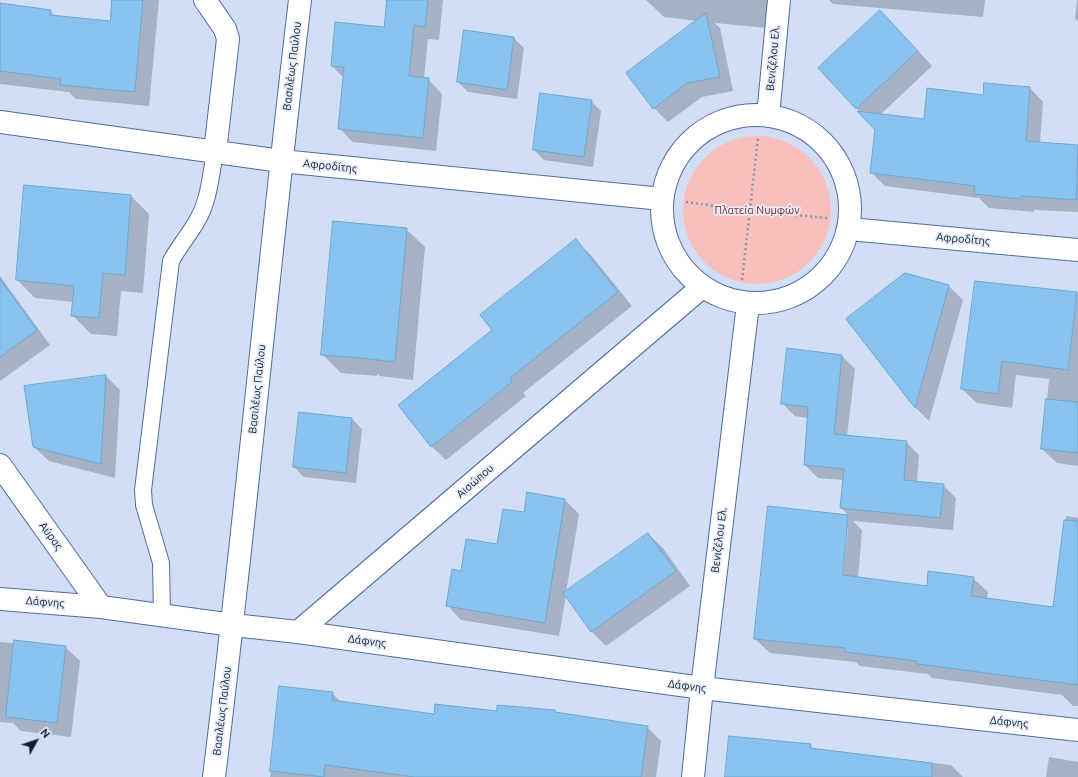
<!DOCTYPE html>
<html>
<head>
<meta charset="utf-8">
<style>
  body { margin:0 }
  #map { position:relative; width:1078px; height:777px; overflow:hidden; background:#d1def5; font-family:Ubuntu,sans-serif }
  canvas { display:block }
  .north { position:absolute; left:16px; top:721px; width:40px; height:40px; -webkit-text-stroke:3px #e4ebf7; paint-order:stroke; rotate:50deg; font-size:11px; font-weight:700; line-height:16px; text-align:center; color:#121d32 }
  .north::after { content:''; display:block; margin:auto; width:14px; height:18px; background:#121d32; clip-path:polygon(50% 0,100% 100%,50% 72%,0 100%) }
</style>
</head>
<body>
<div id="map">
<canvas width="1078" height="777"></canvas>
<div class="north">N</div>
</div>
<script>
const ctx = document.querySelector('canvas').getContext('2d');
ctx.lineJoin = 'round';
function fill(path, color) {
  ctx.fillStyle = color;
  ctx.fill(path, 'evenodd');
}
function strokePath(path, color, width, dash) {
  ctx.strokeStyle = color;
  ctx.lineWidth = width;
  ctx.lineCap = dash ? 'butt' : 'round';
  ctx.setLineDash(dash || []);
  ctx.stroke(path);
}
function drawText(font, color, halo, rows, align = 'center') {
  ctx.font = font + ' Ubuntu,sans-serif';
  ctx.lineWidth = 3.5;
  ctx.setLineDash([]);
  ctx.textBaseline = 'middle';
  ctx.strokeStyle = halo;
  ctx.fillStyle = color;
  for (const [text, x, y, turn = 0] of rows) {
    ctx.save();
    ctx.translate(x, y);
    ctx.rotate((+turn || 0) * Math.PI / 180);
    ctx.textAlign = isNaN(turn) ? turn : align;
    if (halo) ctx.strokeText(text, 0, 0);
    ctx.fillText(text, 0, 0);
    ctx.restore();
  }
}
fill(new Path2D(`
  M683 210a74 74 0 1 1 148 0a74 74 0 1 1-148 0Z`), '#f9bfbd');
fill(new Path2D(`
  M 113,0 L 159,0 L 149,106 L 76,99 L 69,92 L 0,84 L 0,4 L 50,11 L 56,17 L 111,22 Z
  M 388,0 L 443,0 L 439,40 L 428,39 L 424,79 L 428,79 L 442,94 L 436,151 L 353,142 L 339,128 L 344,78 L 332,66 L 385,28 Z
  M 646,0 L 770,0 L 767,28 L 715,23 L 720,28 L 733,91 L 702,97 L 668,122 L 654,108 L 697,21 L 664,17 Z
  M 829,0 L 985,0 L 983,17 L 833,4 Z
  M 1077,0 L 1078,0 L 1078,21 L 1075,18 Z
  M 895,26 L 932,66 L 880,115 L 925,120 L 984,96 L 1030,88 L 1043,102 L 1040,143 L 1078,146 L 1078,212 L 1034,210 L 1034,212 L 989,208 L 979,198 L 885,186 L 871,172 L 877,130 L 819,68 Z
  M 514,38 L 524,48 L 517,99 L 468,92 L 458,82 Z
  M 591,101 L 601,111 L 593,167 L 544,160 L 534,150 Z
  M 25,186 L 131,196 L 149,214 L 143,293 L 121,291 L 117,336 L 91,334 L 72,315 L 74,302 L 35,298 L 17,280 Z
  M 406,229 L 425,247 L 413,380 L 380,376 L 377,374 L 377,376 L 341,373 L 322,354 Z
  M 575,240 L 590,254 L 632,306 L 523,393 L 526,396 L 446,460 L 431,446 L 493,330 Z
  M 0,276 L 50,345 L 0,381 Z
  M 949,286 L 963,300 L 929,421 L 916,408 L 847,319 Z
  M 1077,293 L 1078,294 L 1078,466 L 1057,463 L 1042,449 L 1049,379 L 1016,375 L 1012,408 L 977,403 L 962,389 Z
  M 842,356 L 855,369 L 847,436 L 906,442 L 919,455 L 917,483 L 943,485 L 956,498 L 953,530 L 853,521 L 862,530 L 858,578 L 927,587 L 973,578 L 988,592 L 987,599 L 1054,608 L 1066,516 L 1078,518 L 1078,706 L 1073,706 L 1062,695 L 932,678 L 928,674 L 860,666 L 856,662 L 770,653 L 755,639 L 769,507 L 849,516 L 841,508 L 844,480 L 818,478 L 805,465 L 808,418 L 795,416 L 782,403 ZM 846,527 L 848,527 L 843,580 L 841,580 Z
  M 106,376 L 120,390 L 115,478 L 49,461 L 34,447 Z
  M 352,419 L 362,429 L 356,483 L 304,477 L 294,467 Z
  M 528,493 L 565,500 L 579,514 L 566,593 L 648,534 L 663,548 L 690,586 L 606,646 L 592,632 L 566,595 L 559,636 L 461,620 L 447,605 L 462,572 L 498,545 L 525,513 Z
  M 0,642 L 65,647 L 80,661 L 71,737 L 21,731 L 13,723 L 0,722 Z
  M 280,687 L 332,693 L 341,702 L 435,715 L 497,712 L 556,713 L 647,727 L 661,741 L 656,777 L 270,777 Z
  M 810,745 L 814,749 L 951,765 L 963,777 L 726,777 Z
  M 1049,757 L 1078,762 L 1078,777 L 1046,777 Z`), '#0003');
const building = new Path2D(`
  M 112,0 L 143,0 L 135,92 L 60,85 L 61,79 L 0,71 L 0,3 L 51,10 L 50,15 L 110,21 Z
  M 387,0 L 428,0 L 425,27 L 414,25 L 409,76 L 429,78 L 423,138 L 338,129 L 344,67 L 331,66 L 335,22 L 384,27 Z
  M 880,10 L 918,51 L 856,109 L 818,68 Z
  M 706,13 L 720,77 L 687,83 L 653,109 L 626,73 Z
  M 464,30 L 514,37 L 507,90 L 457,82 Z
  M 984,83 L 1030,87 L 1026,141 L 1078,145 L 1076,200 L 1021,196 L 1021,199 L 974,194 L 975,186 L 870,173 L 875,130 L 857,111 L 924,119 L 927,88 L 983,95 Z
  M 540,93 L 592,100 L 584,157 L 533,150 Z
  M 24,185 L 131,195 L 125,275 L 103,273 L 99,318 L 71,316 L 74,286 L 16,280 Z
  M 333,221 L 407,228 L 395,362 L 360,358 L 359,357 L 359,358 L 321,355 Z
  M 576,239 L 618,292 L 510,378 L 512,382 L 431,447 L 398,405 L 492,330 L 480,315 Z
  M 905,273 L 949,285 L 915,408 L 846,319 Z
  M 0,279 L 37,330 L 0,357 Z
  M 975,281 L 1077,292 L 1068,370 L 1002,361 L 998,394 L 961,389 Z
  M 787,348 L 842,355 L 834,434 L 907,441 L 904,480 L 944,484 L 940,518 L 840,508 L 844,469 L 804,465 L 808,407 L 781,404 Z
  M 106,375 L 101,464 L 33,447 L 24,386 Z
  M 1046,399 L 1078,402 L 1078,453 L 1041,449 Z
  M 299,412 L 352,418 L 346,473 L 293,467 Z
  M 527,492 L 565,499 L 545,623 L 446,606 L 452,569 L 461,571 L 466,539 L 497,544 L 503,509 L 524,512 Z
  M 768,506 L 848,515 L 843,575 L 927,586 L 928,571 L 974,577 L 971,596 L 1053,607 L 1064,520 L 1078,521 L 1078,685 L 917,664 L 917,661 L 845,652 L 845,648 L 754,639 Z
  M 648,533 L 676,571 L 591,632 L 563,593 Z
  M 14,640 L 66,646 L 57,723 L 6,717 Z
  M 279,686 L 333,692 L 332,700 L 434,714 L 435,704 L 497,711 L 497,705 L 555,710 L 555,712 L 648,726 L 641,777 L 415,777 L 325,765 L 324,777 L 270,771 Z
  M 729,736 L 811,744 L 810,748 L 932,763 L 932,777 L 725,777 Z`);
fill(building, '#88c2ee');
strokePath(building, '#6da7d1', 1);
const service = new Path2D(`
  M 162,615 L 161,563 L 144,505 L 143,490 L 171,261 C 179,246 190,234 198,219 C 209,200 211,174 215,152`);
const minor = new Path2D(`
  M 205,0 L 225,29 L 228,39 L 215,152
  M662 209a94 94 0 1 1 188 0a94 94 0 1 1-188 0Z
  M 768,116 L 779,0
  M 0,122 L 281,161 L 662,199
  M 849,229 L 1078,250
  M 0,465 L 101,607
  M 0,599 L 101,607 L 233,625 L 298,632 L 702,287
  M 298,632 L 702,688 L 1078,730
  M 693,777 L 702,688 L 748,304`);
const tertiary = new Path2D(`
  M 214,777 C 246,518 269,259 300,0`);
strokePath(service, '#506da0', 18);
strokePath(minor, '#506da0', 24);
strokePath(tertiary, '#506da0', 24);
strokePath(new Path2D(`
  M 686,202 L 750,211 L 828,218
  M 742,280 L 758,138`), '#8894aa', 2.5, [2, 3]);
strokePath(service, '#fff', 16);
strokePath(minor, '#fff', 22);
strokePath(tertiary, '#fff', 22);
drawText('11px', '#121d32', '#e4ebf7', [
  ["Βενιζέλου Ελ.",773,58,-85],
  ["Βασιλέως Παύλου",292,66,-83],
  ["Αφροδίτης",330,166,6],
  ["Αφροδίτης",963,239,5],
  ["Βασιλέως Παύλου",257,389,-84],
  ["Αισώπου",475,481,-41],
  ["Αύρας",51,536,54],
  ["Βενιζέλου Ελ.",719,540,-83],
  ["Δάφνης",45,602,5],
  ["Δάφνης",367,641,8],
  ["Δάφνης",687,686,8],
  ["Βασιλέως Παύλου",222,711,-83],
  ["Δάφνης",1009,722,6]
]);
drawText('11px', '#7f2c2f', '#e4ebf7', [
  ["Πλατεία Νυμφών",757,210]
]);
</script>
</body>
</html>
